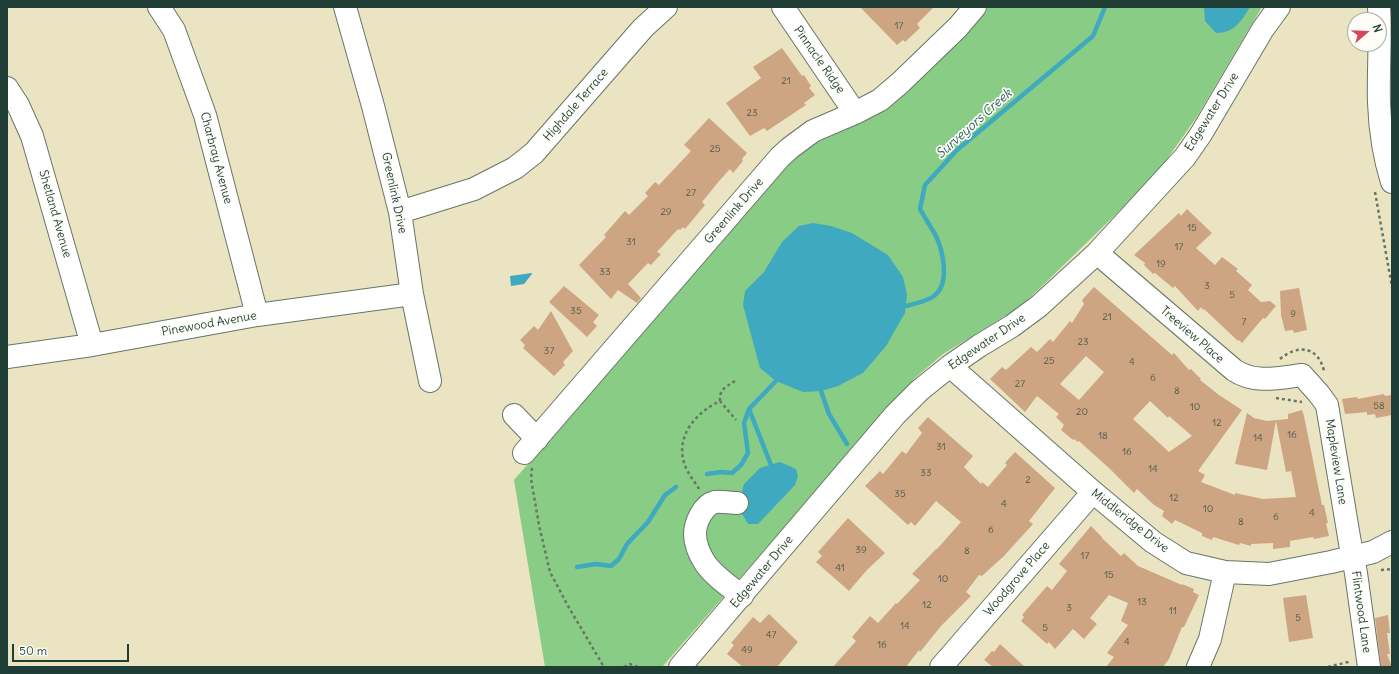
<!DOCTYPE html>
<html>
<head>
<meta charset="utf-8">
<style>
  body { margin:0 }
  #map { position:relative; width:1399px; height:674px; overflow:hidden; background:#ebe4c3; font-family:Delius,sans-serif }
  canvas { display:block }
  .frame { position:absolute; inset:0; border:8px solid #1f3d34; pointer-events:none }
  .north { position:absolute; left:1347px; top:12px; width:40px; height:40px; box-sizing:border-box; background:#fdfcf7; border:1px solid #a4b0a9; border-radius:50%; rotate:71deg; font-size:11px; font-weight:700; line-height:16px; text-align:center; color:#1f3d34 }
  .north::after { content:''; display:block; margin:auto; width:14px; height:18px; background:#d1495b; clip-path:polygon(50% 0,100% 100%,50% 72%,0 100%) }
  .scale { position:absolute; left:12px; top:644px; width:117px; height:18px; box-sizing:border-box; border:2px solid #1f3d34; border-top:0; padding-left:5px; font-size:12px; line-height:14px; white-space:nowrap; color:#1f3d34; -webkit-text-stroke:3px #fdfcf7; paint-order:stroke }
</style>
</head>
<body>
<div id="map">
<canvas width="1399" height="674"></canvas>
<div class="frame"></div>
<div class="north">N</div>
<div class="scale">50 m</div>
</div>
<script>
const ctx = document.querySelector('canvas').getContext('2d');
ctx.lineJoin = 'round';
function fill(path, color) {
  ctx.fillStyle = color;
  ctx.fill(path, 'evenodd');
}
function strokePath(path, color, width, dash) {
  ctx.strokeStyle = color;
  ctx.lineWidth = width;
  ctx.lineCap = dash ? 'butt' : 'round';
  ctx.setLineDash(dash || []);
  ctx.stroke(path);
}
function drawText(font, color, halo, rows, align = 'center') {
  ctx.font = font + ' Delius,sans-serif';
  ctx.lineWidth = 3.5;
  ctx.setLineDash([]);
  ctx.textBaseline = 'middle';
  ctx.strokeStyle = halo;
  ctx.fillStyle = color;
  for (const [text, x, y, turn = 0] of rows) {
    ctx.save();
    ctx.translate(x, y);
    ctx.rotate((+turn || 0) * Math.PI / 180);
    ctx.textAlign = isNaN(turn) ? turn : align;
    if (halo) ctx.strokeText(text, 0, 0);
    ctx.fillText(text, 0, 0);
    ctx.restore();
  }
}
fill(new Path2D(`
  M 988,7 L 1262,7 L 1196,118 L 1165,162 L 1145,186 L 1039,289 L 1018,308 L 943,354 L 915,378 L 662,667 L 545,667 L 514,480 L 792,160 C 819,137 848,131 877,114 C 896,102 911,86 927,70 C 949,50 972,32 988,7 Z`), '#89cc85');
fill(new Path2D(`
  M 1204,7 L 1250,7 C 1241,21 1235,33 1216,33 L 1205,21 Z
  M 813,223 L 831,226 L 852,233 L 888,255 L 903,277 L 907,294 L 905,313 L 886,346 L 863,373 L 838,386 L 821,391 L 803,392 L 776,381 L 760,368 L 743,305 L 745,291 L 764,272 L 782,242 L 799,226 Z
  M 532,273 L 532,274 L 524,284 L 511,286 L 510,276 Z
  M 780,462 L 796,469 L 798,476 L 795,485 L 758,524 L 748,524 L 738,507 L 744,484 L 760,468 Z`), '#3fa9bf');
strokePath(new Path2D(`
  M 906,306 C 914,304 929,301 935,295 C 950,283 943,251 936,236 C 931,227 925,218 920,209 L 925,185 L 957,150 L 1093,36 L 1105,7
  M 821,391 L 829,414 L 847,444
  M 749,409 L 771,465
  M 707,474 L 721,472 L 732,473 L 741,465 L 748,453 L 744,423 L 749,409 L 776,381
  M 577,567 L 596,564 L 611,566 L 619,559 L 627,544 L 648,522 L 665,495 L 676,487`), '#3fa9bf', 4.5);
fill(new Path2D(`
  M 860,7 L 934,7 L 917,24 L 920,28 L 905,42 L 903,40 L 897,45 Z
  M 782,48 L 802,76 L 804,75 L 811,86 L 809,88 L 815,95 L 804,103 L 806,105 L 767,131 L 764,128 L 750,136 L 726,103 L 761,78 L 753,67 Z
  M 709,118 L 747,153 L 742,159 L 743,161 L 733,173 L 730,169 L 720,180 L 702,202 L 705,205 L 685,229 L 683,227 L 680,230 L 678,229 L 657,252 L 661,254 L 651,265 L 648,263 L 628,284 L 641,298 L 637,303 L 618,290 L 611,299 L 579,265 L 606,237 L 604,235 L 625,211 L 629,215 L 648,196 L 645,193 L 655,182 L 659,185 L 691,151 L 684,145 Z
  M 1187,209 L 1212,233 L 1196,248 L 1215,265 L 1222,257 L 1238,269 L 1236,271 L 1252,285 L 1248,290 L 1261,302 L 1270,301 L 1276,306 L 1265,319 L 1263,318 L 1242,343 L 1239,340 L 1238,341 L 1204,309 L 1203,310 L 1201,307 L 1198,311 L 1175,286 L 1173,288 L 1155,273 L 1153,274 L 1144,265 L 1145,263 L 1134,255 L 1179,213 L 1181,216 Z
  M 564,286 L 599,315 L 593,322 L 597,326 L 587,337 L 549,302 Z
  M 1094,287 L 1172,355 L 1174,353 L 1189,370 L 1191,369 L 1201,379 L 1200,380 L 1219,395 L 1242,410 L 1198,471 L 1205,475 L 1201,482 L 1235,495 L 1235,493 L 1263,499 L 1296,497 L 1291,471 L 1286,472 L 1276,421 L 1267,470 L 1235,464 L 1247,413 L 1254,418 L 1267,421 L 1288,419 L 1288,414 L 1302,410 L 1304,416 L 1322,505 L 1324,505 L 1328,523 L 1326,523 L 1329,536 L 1314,539 L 1313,537 L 1290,541 L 1290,547 L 1273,549 L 1273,543 L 1251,544 L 1251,546 L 1240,543 L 1239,545 L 1213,537 L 1212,540 L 1202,536 L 1202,533 L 1175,520 L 1172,524 L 1162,516 L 1164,511 L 1154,505 L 1137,489 L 1134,493 L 1110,469 L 1079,441 L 1078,442 L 1074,439 L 1073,440 L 1061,430 L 1064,425 L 1056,417 L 1059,414 L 1037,396 L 1025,412 L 990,379 L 1002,367 L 1006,370 L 1031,347 L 1037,352 L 1050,339 L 1053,342 L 1070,321 L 1072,323 L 1084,304 L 1082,300 ZM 1086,356 L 1104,372 L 1079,400 L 1060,384 ZM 1150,401 L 1168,418 L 1169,416 L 1192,436 L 1169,452 L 1133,419 Z
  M 1299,288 L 1307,330 L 1294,333 L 1293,330 L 1285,331 L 1281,315 L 1280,291 Z
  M 551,311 L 573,351 L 563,362 L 565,365 L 554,376 L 523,348 L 525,345 L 520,340 L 534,326 L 538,330 Z
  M 1384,394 L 1385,396 L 1392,395 L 1392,415 L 1376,418 L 1375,414 L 1367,415 L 1367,412 L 1345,414 L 1342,399 L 1357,397 L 1358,399 Z
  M 928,417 L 973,456 L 964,467 L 981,484 L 982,482 L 988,487 L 1007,465 L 1005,463 L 1015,452 L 1055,488 L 1029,521 L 1033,524 L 1004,556 L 982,576 L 979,575 L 966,592 L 971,596 L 941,626 L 920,652 L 919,650 L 906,667 L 833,667 L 856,641 L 852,637 L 870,616 L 878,623 L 896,603 L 897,604 L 920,580 L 912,574 L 936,549 L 937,549 L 961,522 L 936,501 L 915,526 L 911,522 L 908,525 L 865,486 L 880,471 L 883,474 L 902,451 L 906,454 L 922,433 L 918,428 Z
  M 848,518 L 885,553 L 866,571 L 849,591 L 816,562 L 822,556 L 818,552 Z
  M 1091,526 L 1102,537 L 1102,538 L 1121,556 L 1124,553 L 1138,566 L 1182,585 L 1182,584 L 1194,589 L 1193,592 L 1199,595 L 1184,627 L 1182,627 L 1169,659 L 1163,667 L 1106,667 L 1114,657 L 1107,653 L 1128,625 L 1121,621 L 1128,603 L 1109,595 L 1090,618 L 1097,624 L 1084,639 L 1073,629 L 1055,649 L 1049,642 L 1047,644 L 1021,621 L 1024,617 L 1022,615 L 1047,586 L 1052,590 L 1067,571 L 1059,564 Z
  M 1306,595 L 1313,638 L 1289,642 L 1283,598 Z
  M 769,614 L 798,642 L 777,667 L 743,667 L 727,654 L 734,645 L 731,643 L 753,617 L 760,623 Z
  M 1388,615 L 1390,633 L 1387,633 L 1390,654 L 1387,654 L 1392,667 L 1381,667 L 1375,618 Z
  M 1000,644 L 1025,667 L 993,667 L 984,660 L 992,651 L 994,652 Z`), '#cda583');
const minor = new Path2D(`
  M 159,7 L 174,30 L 205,115 L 257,315
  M 345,7 L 373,106 L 400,212 L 412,294 L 430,381
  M 783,7 L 855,113
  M 7,88 L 18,105 L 32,136 L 92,345
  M 400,212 L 474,189 L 515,168 L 534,153 L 643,28 L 666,7
  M 1097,253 L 1234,370 C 1255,384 1278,378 1302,375 L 1319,394 L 1327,405 L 1350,543 L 1356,573 L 1369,667
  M 7,357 L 92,345 L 257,315 L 412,294
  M 950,366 L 1093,492 L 1153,542 L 1186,563 L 1225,572 L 1269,574 L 1331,562 L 1373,552 L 1392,542
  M 514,415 L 537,439
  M 524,453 L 780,157 L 790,148 L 813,131 L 855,113 L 880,100 L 900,83 L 958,27 L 975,7
  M 737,503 C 730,503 722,501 715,502 C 703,505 695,523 695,534 C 695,543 700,555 705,563 C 714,576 729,586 742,596
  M 680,667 L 895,415 L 920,390 L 950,366 L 979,346 L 1012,326 L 1039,306 L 1097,253 L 1185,157 L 1201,134 L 1263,29 L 1279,7
  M 941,667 L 1093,492
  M 1198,667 L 1210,639 L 1225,572`);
const major = new Path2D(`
  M 1379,7 C 1381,39 1378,71 1379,103 C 1380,130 1384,157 1392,182`);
strokePath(minor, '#676', 24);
strokePath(major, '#676', 24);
strokePath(new Path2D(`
  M 1375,192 L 1392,287
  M 1280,359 C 1298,344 1318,346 1324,371
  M 1276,398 L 1302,402
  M 720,401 C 719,389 726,387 735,381
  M 532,468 L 531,479 L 539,525 L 550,572 L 568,606 L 604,667
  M 699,489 C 695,482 689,475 686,468 C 673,438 695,413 720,401 L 736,420
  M 1381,570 L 1392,569
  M 624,667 L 630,664 L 638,667
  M 1328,667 L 1348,662 L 1349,660`), '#676', 2.5, [3, 3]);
strokePath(minor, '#fff', 22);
strokePath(major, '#fff', 22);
drawText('10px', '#4a5748', null, [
  ["17",899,26],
  ["21",786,81],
  ["23",752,113],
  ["25",715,149],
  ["27",691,193],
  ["29",666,212],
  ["15",1192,228],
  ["31",631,242],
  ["17",1179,247],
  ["19",1161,264],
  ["33",605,272],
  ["3",1207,286],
  ["5",1232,295],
  ["35",576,311],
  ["9",1293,314],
  ["21",1107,317],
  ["7",1244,322],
  ["23",1083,342],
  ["37",549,351],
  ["25",1049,361],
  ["4",1132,362],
  ["6",1153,378],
  ["27",1020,384],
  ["8",1177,391],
  ["58",1379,406],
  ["10",1195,407],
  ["20",1082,412],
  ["12",1217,423],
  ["16",1292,435],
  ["18",1103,436],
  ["14",1258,438],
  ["31",941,447],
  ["16",1127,452],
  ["14",1153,469],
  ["33",926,473],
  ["2",1028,480],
  ["35",900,494],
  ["12",1174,498],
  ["4",1004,504],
  ["10",1208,509],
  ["4",1312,513],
  ["6",1276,517],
  ["8",1241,522],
  ["6",991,530],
  ["39",861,550],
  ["8",967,551],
  ["17",1085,556],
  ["41",840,568],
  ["15",1109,575],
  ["10",943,579],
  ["13",1142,602],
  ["12",927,605],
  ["3",1069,608],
  ["11",1173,611],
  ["5",1298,618],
  ["14",905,626],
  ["5",1045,628],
  ["47",771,635],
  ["4",1127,642],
  ["16",882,645],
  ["49",747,650]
]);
drawText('12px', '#1f3d34', '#fdfcf7', [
  ["Pinnacle Ridge",819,60,55],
  ["Highdale Terrace",576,105,-49],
  ["Edgewater Drive",1212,112,-58],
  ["Charbray Avenue",216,158,75],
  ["Greenlink Drive",394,193,78],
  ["Greenlink Drive",734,211,-49],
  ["Shetland Avenue",55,214,74],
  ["Pinewood Avenue",209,324,-10],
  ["Treeview Place",1192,335,41],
  ["Edgewater Drive",987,342,-34],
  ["Mapleview Lane",1336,462,81],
  ["Middleridge Drive",1130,521,38],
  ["Edgewater Drive",762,572,-50],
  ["Woodgrove Place",1017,579,-49],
  ["Flintwood Lane",1361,612,82]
]);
drawText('italic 13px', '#2a6365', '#fdfcf7', [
  ["Surveyors Creek",974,124,-42]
]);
</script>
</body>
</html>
